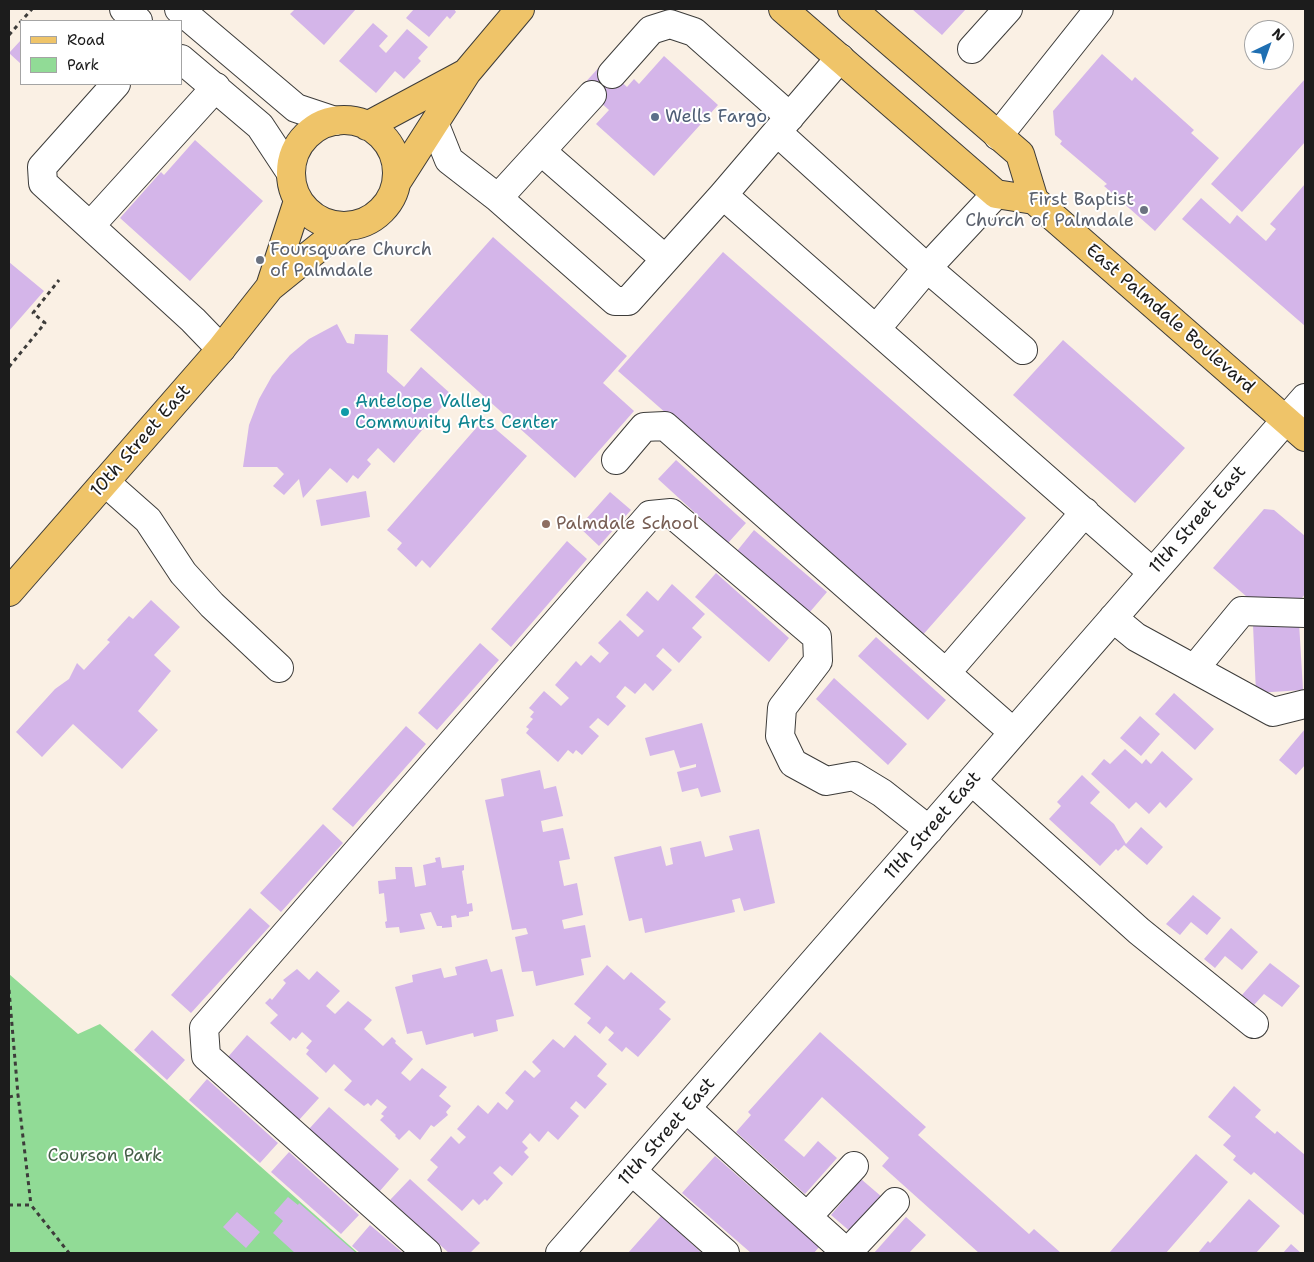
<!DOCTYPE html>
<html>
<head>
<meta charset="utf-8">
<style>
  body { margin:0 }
  #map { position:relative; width:1314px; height:1262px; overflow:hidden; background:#faf0e4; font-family:"Shantell Sans",sans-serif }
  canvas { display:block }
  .frame { position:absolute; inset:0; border:10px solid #1c1c1c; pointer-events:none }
  .legend { position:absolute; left:20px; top:20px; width:162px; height:65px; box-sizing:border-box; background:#fff; border:1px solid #a4a4a4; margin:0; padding:6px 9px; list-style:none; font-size:15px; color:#1c1c1c }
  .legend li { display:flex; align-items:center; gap:10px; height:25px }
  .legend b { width:25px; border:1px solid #a4a4a4 }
  .north { position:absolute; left:1244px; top:20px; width:50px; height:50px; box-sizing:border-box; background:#fff; border:1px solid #a4a4a4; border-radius:50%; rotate:42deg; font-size:14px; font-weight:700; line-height:20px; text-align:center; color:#1c1c1c }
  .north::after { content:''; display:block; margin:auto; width:18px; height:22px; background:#1f6fb2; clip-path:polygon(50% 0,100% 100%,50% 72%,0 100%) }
</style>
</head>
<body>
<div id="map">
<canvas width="1314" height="1262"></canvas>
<div class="frame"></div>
<ul class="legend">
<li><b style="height:6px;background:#efc469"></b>Road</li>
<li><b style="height:14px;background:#91db96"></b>Park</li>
</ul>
<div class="north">N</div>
</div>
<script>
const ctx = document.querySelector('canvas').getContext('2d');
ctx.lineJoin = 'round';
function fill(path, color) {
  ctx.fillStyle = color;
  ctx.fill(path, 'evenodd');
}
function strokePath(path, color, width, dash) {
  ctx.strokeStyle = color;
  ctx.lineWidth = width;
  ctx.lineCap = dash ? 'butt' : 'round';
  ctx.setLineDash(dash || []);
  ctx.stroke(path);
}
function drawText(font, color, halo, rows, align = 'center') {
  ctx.font = font + ' "Shantell Sans",sans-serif';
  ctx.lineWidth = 4;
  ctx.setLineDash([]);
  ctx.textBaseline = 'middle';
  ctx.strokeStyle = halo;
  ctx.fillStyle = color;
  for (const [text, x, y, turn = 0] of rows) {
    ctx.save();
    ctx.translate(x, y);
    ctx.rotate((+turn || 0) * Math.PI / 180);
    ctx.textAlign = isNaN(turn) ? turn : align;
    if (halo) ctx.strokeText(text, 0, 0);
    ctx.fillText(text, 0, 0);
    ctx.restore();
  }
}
fill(new Path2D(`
  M 9,974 L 78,1034 L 100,1024 L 358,1253 L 9,1253 Z`), '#91db96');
fill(new Path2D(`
  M 295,9 L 356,9 L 324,45 L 290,14 Z
  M 414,9 L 454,9 L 456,12 L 450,19 L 447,16 L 429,37 L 406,18 Z
  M 912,9 L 966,9 L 942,35 Z
  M 373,23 L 388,36 L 379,46 L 386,53 L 407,29 L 428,47 L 418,58 L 421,61 L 404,79 L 395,71 L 376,93 L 339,61 Z
  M 21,40 L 21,64 L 9,53 Z
  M 1102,54 L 1132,81 L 1135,77 L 1194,130 L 1191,133 L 1219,158 L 1155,231 L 1104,186 L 1107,184 L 1060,144 L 1062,141 L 1055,135 L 1053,111 Z
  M 664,56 L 718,105 L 654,176 L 596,124 L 609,110 L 582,86 L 602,64 L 627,87 L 634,79 L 639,84 Z
  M 1305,79 L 1305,142 L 1242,212 L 1211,184 Z
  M 195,140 L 263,201 L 190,281 L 120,218 L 161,172 L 164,175 Z
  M 1305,184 L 1305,326 L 1182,219 L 1201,198 L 1230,224 L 1237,215 L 1266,241 L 1276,229 L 1270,224 Z
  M 493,237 L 627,356 L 603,383 L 634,411 L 575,478 L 410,330 Z
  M 723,252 L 1026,518 L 921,637 L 618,371 Z
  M 9,262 L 44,291 L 9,331 Z
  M 337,324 L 347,343 L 354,344 L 355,334 L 388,335 L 387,372 L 404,387 L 421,367 L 452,395 L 394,463 L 378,448 L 367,460 L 371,464 L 358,479 L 353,475 L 347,483 L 330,468 L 303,498 L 299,479 L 284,495 L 273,486 L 284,474 L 277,467 L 243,467 L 249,425 L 259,399 L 272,376 L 290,355 L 309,339 Z
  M 1063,340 L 1185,448 L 1135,503 L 1013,395 Z
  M 484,419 L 527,456 L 430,568 L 422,560 L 416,567 L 397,549 L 402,543 L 387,530 Z
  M 676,460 L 746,523 L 728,543 L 658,479 Z
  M 366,491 L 370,517 L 321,526 L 316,500 Z
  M 610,492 L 631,510 L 599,546 L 579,527 Z
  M 1264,509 L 1274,510 L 1305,536 L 1305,594 L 1302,598 L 1253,602 L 1213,568 Z
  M 754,530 L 827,592 L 809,613 L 737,551 Z
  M 567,541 L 587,559 L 511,647 L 491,629 Z
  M 716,573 L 789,638 L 769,662 L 695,597 Z
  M 672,584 L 705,614 L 692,628 L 702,637 L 679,663 L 663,648 L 656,656 L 672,670 L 653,691 L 645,683 L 635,694 L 625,686 L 616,697 L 626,706 L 608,726 L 598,718 L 589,727 L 599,736 L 582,755 L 576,750 L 573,754 L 568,750 L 558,762 L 526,733 L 529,729 L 526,727 L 533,719 L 530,717 L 534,712 L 529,708 L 544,691 L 561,706 L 569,698 L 555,685 L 576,661 L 581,666 L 591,655 L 600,663 L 609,653 L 598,643 L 620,620 L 638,637 L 644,631 L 626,615 L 647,591 L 658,601 Z
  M 151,600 L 180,627 L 154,655 L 171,671 L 138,711 L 158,730 L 122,769 L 73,724 L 42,757 L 16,732 L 55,689 L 69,679 L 77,663 L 84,670 L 110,642 L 107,640 L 129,616 L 133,619 Z
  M 1299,622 L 1303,690 L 1256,693 L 1253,625 Z
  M 876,637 L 946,700 L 928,720 L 858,656 Z
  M 480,643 L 499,660 L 437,730 L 418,713 Z
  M 834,678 L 907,744 L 888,765 L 816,699 Z
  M 1174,693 L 1214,729 L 1195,750 L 1155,714 Z
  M 1140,716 L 1160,734 L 1141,756 L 1120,738 Z
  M 702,723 L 721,792 L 701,797 L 698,788 L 682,792 L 677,772 L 696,767 L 696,764 L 680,768 L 674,750 L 650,756 L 645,738 Z
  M 406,726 L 426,744 L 353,827 L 332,809 Z
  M 1305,729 L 1305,765 L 1296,775 L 1279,760 Z
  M 1125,749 L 1142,764 L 1146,759 L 1151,764 L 1162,751 L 1193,779 L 1166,808 L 1160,802 L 1149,814 L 1136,802 L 1129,809 L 1091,774 L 1104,759 L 1110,764 Z
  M 540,770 L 544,789 L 556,786 L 563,816 L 541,821 L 543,832 L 563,828 L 570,859 L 559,861 L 564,886 L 577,883 L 583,915 L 562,920 L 564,929 L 585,925 L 591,957 L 581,959 L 584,975 L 536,986 L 533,971 L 522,972 L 515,937 L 528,934 L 526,928 L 512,930 L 485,800 L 504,796 L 501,779 Z
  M 1082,775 L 1100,792 L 1090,803 L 1114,824 L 1126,844 L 1141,827 L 1163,847 L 1147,865 L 1124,845 L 1118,851 L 1116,849 L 1100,866 L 1049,819 L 1061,806 L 1057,802 Z
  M 323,824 L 343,843 L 281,912 L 260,893 Z
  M 759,829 L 775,903 L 744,911 L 740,898 L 732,900 L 735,912 L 645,933 L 642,918 L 629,921 L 614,857 L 661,846 L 666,866 L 673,864 L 670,848 L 701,841 L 705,857 L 733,850 L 729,836 Z
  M 440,857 L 442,868 L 464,865 L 464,870 L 462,871 L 467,904 L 472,903 L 473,911 L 469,912 L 469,916 L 457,918 L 456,915 L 451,916 L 452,927 L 442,928 L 442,926 L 437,926 L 431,912 L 420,914 L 425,929 L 400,933 L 399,927 L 386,928 L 385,922 L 387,921 L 384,893 L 379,894 L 378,881 L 396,879 L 395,867 L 412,867 L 415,887 L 426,885 L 423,865 L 436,862 L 435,858 Z
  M 1193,895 L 1221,918 L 1207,935 L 1191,922 L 1180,935 L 1166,924 Z
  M 250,908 L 270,926 L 191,1013 L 171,995 Z
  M 1231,928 L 1258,952 L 1242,970 L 1225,956 L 1215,968 L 1204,959 Z
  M 487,959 L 491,972 L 502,969 L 514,1016 L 496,1020 L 498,1031 L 474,1037 L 473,1033 L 426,1045 L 422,1031 L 407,1034 L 395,987 L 413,982 L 412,975 L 441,968 L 444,978 L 457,975 L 455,967 Z
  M 1270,963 L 1300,986 L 1282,1007 L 1264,994 L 1254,1005 L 1242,995 Z
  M 607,965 L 624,980 L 631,972 L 666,1002 L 659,1009 L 671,1019 L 638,1057 L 626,1047 L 622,1052 L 608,1040 L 614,1033 L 606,1026 L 600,1034 L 587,1023 L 591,1018 L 574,1004 Z
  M 297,969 L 309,980 L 317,971 L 340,991 L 326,1006 L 335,1014 L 348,1001 L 372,1020 L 364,1029 L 383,1046 L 392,1037 L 396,1041 L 395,1043 L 413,1059 L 401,1073 L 410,1081 L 422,1068 L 447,1087 L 439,1096 L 451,1106 L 446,1112 L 448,1115 L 434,1127 L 431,1125 L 420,1140 L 409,1130 L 399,1140 L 395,1136 L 396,1135 L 380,1120 L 384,1116 L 381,1114 L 387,1107 L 377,1099 L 371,1106 L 368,1103 L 364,1106 L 344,1090 L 352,1081 L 334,1064 L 326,1073 L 306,1054 L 309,1050 L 306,1048 L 312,1041 L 302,1032 L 296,1039 L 293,1037 L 290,1041 L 270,1023 L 278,1015 L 265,1003 L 270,998 L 272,1000 L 286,983 L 283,980 Z
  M 152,1030 L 185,1060 L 167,1080 L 134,1050 Z
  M 820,1032 L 926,1127 L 918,1135 L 1029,1234 L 1034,1229 L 1061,1253 L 979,1253 L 882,1166 L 889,1158 L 822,1097 L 784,1140 L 804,1157 L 818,1141 L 837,1158 L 805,1194 L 736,1132 L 751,1115 L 748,1112 Z
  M 247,1035 L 319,1098 L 299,1120 L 228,1057 Z
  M 575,1035 L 607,1064 L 597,1076 L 607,1084 L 585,1109 L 576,1101 L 570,1108 L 579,1116 L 558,1140 L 548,1131 L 539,1142 L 530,1133 L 522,1142 L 528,1148 L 524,1152 L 529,1157 L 512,1176 L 500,1166 L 493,1173 L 503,1183 L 487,1201 L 485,1199 L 479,1205 L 473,1199 L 462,1211 L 427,1180 L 438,1167 L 430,1160 L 451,1136 L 459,1144 L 466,1137 L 457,1129 L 478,1105 L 488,1114 L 498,1102 L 507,1110 L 514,1101 L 505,1093 L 525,1070 L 534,1078 L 541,1071 L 532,1062 L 553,1039 L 564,1048 Z
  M 207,1079 L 278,1143 L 260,1163 L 189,1100 Z
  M 1234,1086 L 1261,1110 L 1255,1117 L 1275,1134 L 1277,1131 L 1305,1155 L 1305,1216 L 1254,1172 L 1251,1175 L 1233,1160 L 1236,1156 L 1223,1145 L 1231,1136 L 1208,1117 Z
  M 329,1107 L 399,1169 L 379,1192 L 309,1129 Z
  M 289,1152 L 359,1215 L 341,1234 L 271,1172 Z
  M 1196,1154 L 1228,1182 L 1166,1253 L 1109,1253 Z
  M 715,1156 L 819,1247 L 814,1253 L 751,1253 L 682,1193 Z
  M 410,1179 L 480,1243 L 470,1253 L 449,1253 L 390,1200 Z
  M 861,1179 L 882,1197 L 852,1233 L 831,1215 Z
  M 288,1197 L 298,1205 L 299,1203 L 356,1253 L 295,1253 L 273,1233 L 283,1221 L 274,1213 Z
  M 1249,1199 L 1280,1226 L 1256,1253 L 1198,1253 L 1208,1241 L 1210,1243 Z
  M 237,1212 L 260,1232 L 246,1248 L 223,1227 Z
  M 661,1216 L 702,1253 L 628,1253 Z
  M 906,1217 L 926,1235 L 909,1253 L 874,1253 Z
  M 370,1225 L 403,1253 L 360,1253 L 352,1246 Z
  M 1291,1244 L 1301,1253 L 1283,1253 Z`), '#d4b5e9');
const minor = new Path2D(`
  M 124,9 L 138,21
  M 179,9 L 296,108 L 335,121
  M 972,49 L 1008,9
  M 181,59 L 260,126 L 291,173
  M 612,74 L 651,30 L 670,24 L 694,32 L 790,117
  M 116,84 L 42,167 L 43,183 L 193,320 L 221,349
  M 435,125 L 449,160 L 498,198 L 615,301 L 628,301 L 723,195 L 1152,572
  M 777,132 L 927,268 L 1023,350
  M 998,136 L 1099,9
  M 541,151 L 665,259
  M 723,195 L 840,58
  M 498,198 L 592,95
  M 90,226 L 216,87
  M 876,329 L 927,268 L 996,194
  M 616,460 L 644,427 L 665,426 L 1013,732
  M 105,482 L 148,520 L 183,573 L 212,605 L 279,668
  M 1113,618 L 1136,637 L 1273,712 L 1305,704
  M 1195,668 L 1242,611 L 1305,613
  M 946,673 L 1085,512
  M 972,781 L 1139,931 L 1254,1024
  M 687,1109 L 847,1253
  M 633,1172 L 725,1253
  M 807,1217 L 854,1166
  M 427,1253 L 206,1056 L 204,1028 L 650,515 L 671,513 L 817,637 L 818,661 L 782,708 L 780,736 L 793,763 L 826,781 L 854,776 L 882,793 L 929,830
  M 560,1253 L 1305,398
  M 847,1253 L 895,1202`);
const major = new Path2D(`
  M291 173a53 53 0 1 1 106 0a53 53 0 1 1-106 0Z
  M 367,126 L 464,74
  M 396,183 L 467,72 L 520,9
  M 270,287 L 298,201
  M 9,592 L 221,349 L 270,287 L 343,228`);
const highway = new Path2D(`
  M 783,9 L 996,194 L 1034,200
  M 852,9 L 1020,154 L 1034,200 L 1305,437`);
strokePath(minor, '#3d3c3a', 30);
strokePath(major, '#3d3c3a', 30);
strokePath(highway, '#3d3c3a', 30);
strokePath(new Path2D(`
  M 9,35 L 32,9
  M 9,367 L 45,323 L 33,313 L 59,280
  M 9,990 L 18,1095
  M 9,1097 L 18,1095 L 31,1205
  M 9,1205 L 31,1205 L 69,1253`), '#3d3c3a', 3, [4, 4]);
strokePath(minor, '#fff', 28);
strokePath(major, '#efc469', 28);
strokePath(highway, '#efc469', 28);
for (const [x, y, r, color] of [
  [655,117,5,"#5c6f8a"],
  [1144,210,5,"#6b7280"],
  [260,260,5,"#6b7280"],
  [345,412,5,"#0f9aa8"],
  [546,524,5,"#8d6e63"]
]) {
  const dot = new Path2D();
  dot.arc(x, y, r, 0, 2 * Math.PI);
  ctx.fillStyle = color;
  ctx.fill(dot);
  strokePath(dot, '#fff', 2);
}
drawText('18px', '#4e5e75', '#fff', [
  ["Wells Fargo",665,117]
], 'left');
drawText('18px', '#5b616d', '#fff', [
  ["First Baptist",1134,200],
  ["Church of Palmdale",1134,221],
  ["Foursquare Church",270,250,"left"],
  ["of Palmdale",270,271,"left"]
], 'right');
drawText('18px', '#1c1c1c', '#fff', [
  ["East Palmdale Boulevard",1170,319,41],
  ["10th Street East",141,441,-49],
  ["11th Street East",1198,520,-49],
  ["11th Street East",933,826,-49],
  ["11th Street East",667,1132,-49]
]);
drawText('18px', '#0d838f', '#fff', [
  ["Antelope Valley",355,402],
  ["Community Arts Center",355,423]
], 'left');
drawText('18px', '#785e54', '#fff', [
  ["Palmdale School",556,524]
], 'left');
drawText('18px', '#455f47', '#fff', [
  ["Courson Park",105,1156]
]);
</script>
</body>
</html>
